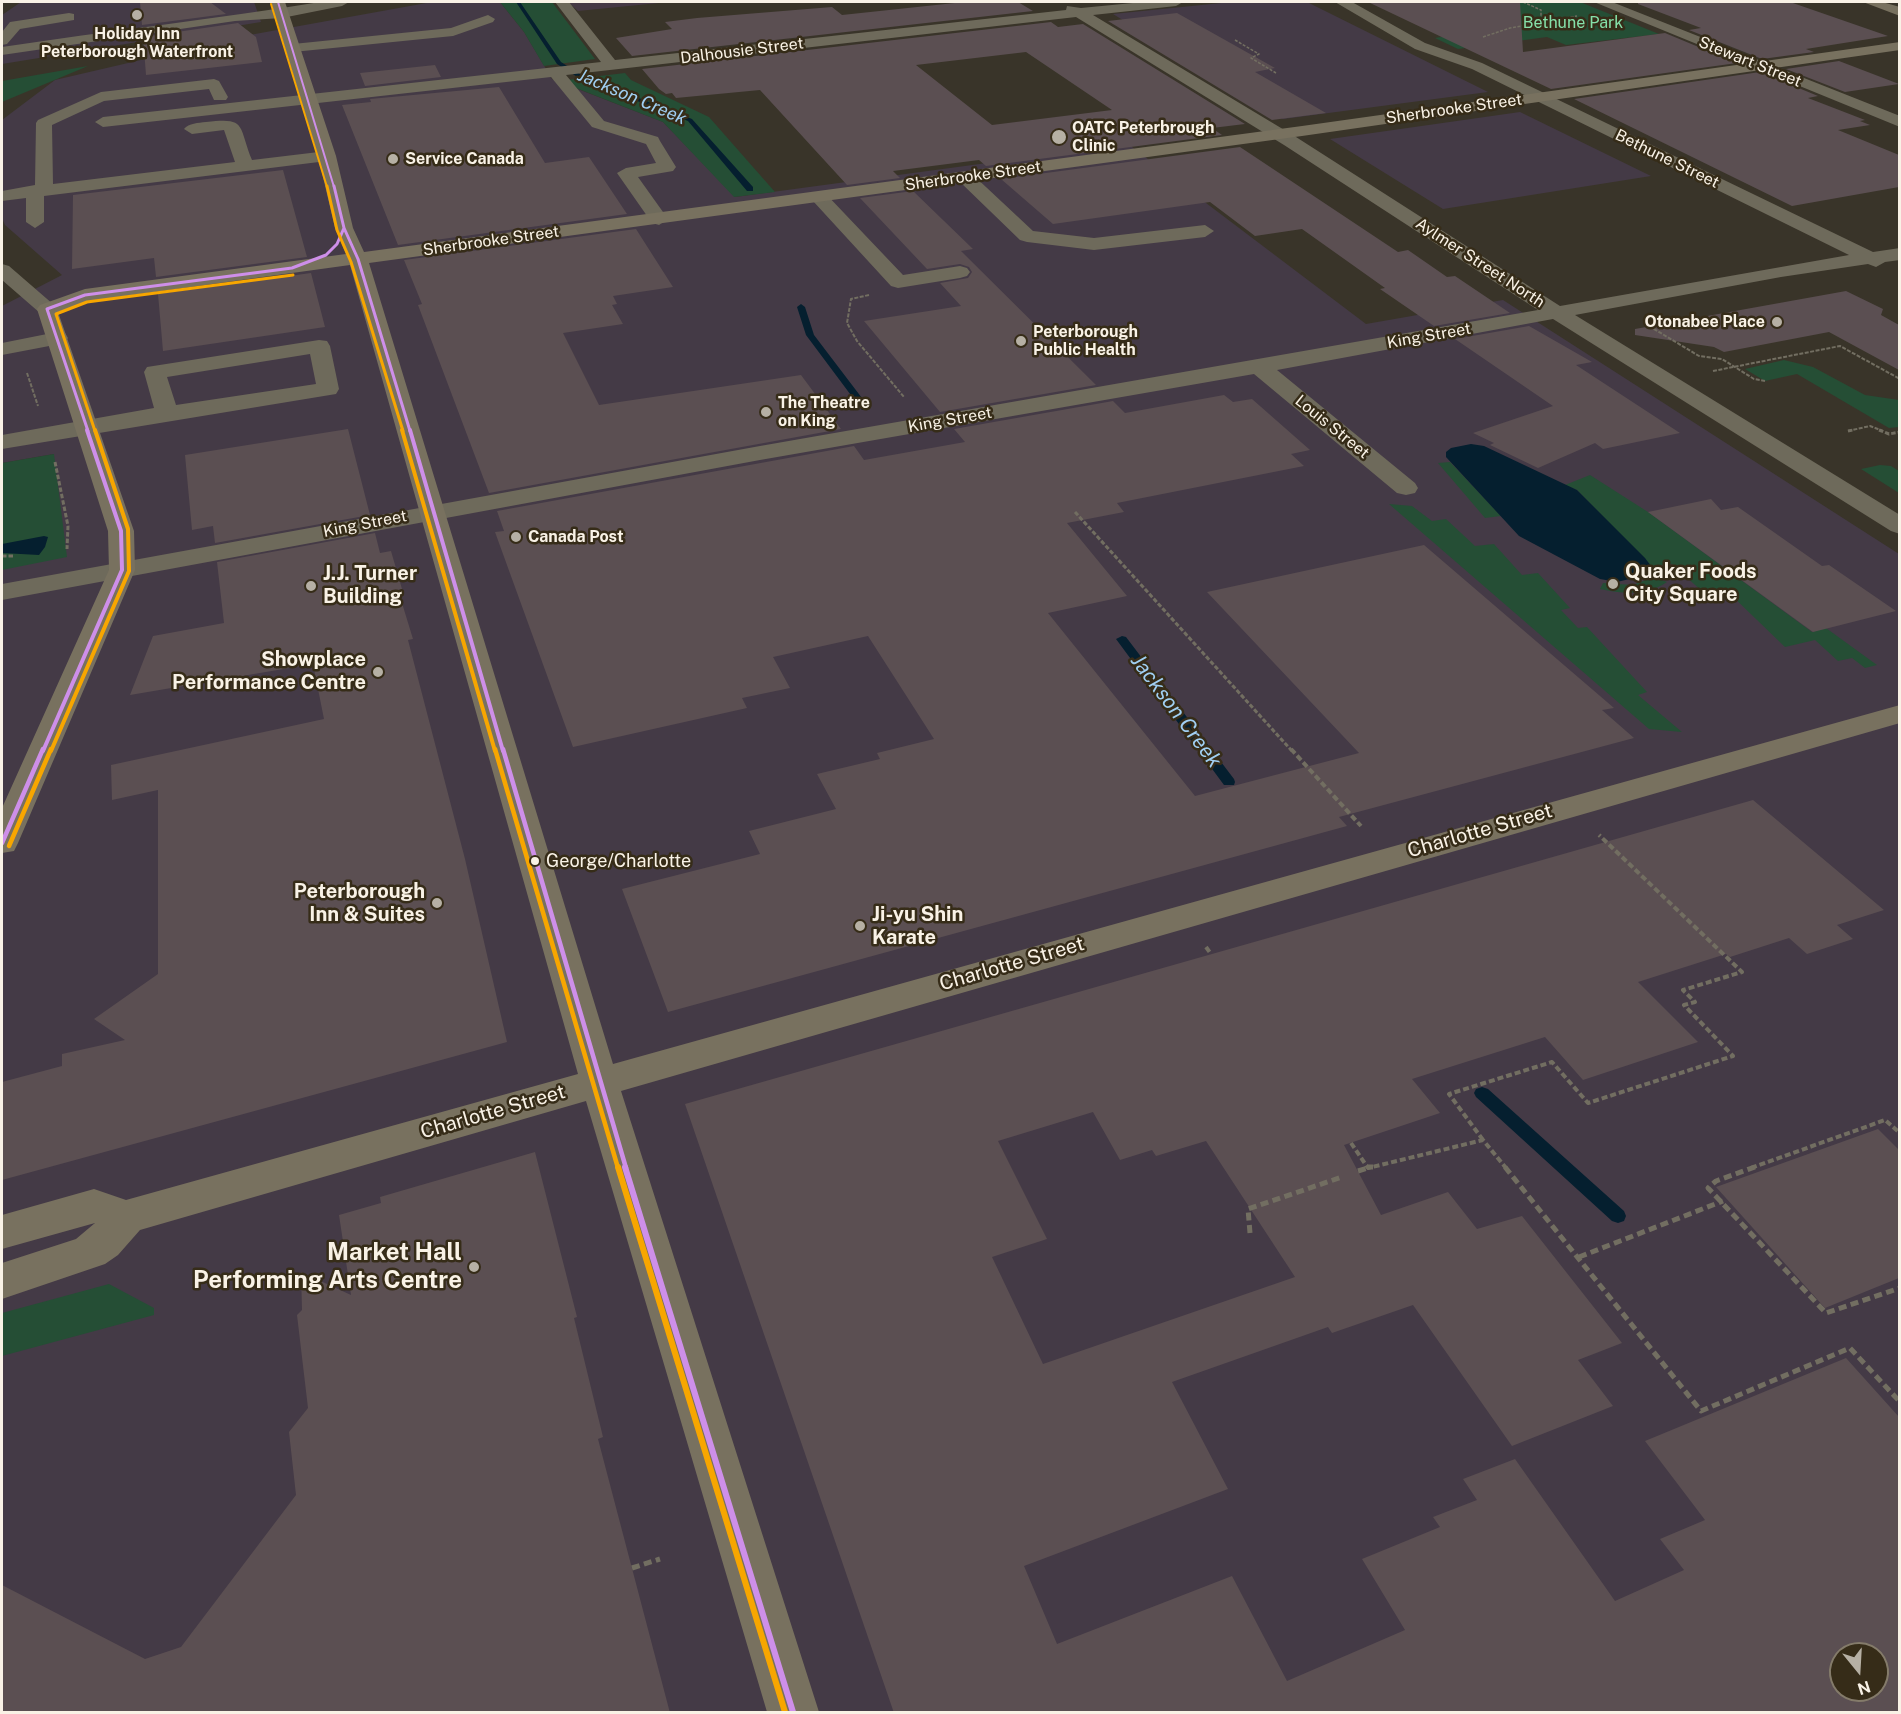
<!DOCTYPE html>
<html>
<head>
<meta charset="utf-8">
<style>
  body { margin:0 }
  #map { position:relative; width:1901px; height:1714px; overflow:hidden; background:#393429; font-family:"Public Sans",sans-serif }
  canvas { display:block }
  .frame { position:absolute; inset:0; border:3px solid #f9f2e6; pointer-events:none }
  .north { position:absolute; left:1829px; top:1642px; width:60px; height:60px; box-sizing:border-box; background:#362c18; border:2px solid #847b6a; border-radius:50%; rotate:162deg; font-size:16px; font-weight:700; line-height:24px; text-align:center; color:#f9f2e6 }
  .north::after { content:''; display:block; margin:auto; width:21px; height:27px; background:#b6b0a4; clip-path:polygon(50% 0,100% 100%,50% 72%,0 100%) }
</style>
</head>
<body>
<div id="map">
<canvas width="1901" height="1714"></canvas>
<div class="frame"></div>
<div class="north">N</div>
</div>
<script>
const ctx = document.querySelector('canvas').getContext('2d');
ctx.lineJoin = 'round';
function fill(path, color) {
  ctx.fillStyle = color;
  ctx.fill(path, 'evenodd');
}
function strokePath(path, color, width, dash) {
  ctx.strokeStyle = color;
  ctx.lineWidth = width;
  ctx.lineCap = dash ? 'butt' : 'round';
  ctx.setLineDash(dash || []);
  ctx.stroke(path);
}
function drawText(font, color, halo, rows, align = 'center') {
  ctx.font = font + ' "Public Sans",sans-serif';
  ctx.lineWidth = 5;
  ctx.setLineDash([]);
  ctx.textBaseline = 'middle';
  ctx.strokeStyle = halo;
  ctx.fillStyle = color;
  for (const [text, x, y, turn = 0] of rows) {
    ctx.save();
    ctx.translate(x, y);
    ctx.rotate((+turn || 0) * Math.PI / 180);
    ctx.textAlign = isNaN(turn) ? turn : align;
    if (halo) ctx.strokeText(text, 0, 0);
    ctx.fillText(text, 0, 0);
    ctx.restore();
  }
}
fill(new Path2D(`
  M 21,2 L 254,2 L 261,22 L 2,64 L 2,15 Z
  M 432,2 L 500,2 L 524,32 L 552,79 L 663,122 L 735,197 L 1128,144 L 1366,324 L 1503,300 L 1899,554 L 1899,1712 L 2,1712 L 2,570 L 54,454 L 2,463 L 2,306 L 62,275 L 5,225 L 2,218 L 2,120 L 55,80 L 244,36 ZM 1841,1654 L 1877,1654 L 1877,1690 L 1841,1690 Z
  M 1231,2 L 1307,2 L 1488,92 L 1283,119 L 1113,14 Z
  M 1520,112 L 1651,176 L 1443,209 L 1330,139 Z`), '#443a46');
fill(new Path2D(`
  M 568,2 L 669,2 L 578,11 Z`), '#463944');
fill(new Path2D(`
  M 500,2 L 552,2 L 595,59 L 544,66 L 524,32 Z
  M 1467,2 L 1580,2 L 1659,34 L 1566,45 L 1547,37 L 1458,49 L 1435,38 L 1516,24 Z
  M 88,66 L 2,102 L 2,81 Z
  M 625,73 L 631,80 L 709,117 L 775,192 L 734,197 L 663,122 L 558,81 Z
  M 1784,360 L 1813,367 L 1865,395 L 1899,400 L 1899,427 L 1889,428 L 1797,374 L 1765,381 L 1745,369 Z
  M 54,454 L 67,557 L 2,570 L 2,463 Z
  M 1450,462 L 1501,516 L 1485,518 L 1438,463 Z
  M 1880,465 L 1891,466 L 1899,471 L 1899,493 L 1861,469 Z
  M 1590,475 L 1648,512 L 1812,632 L 1826,628 L 1877,665 L 1865,668 L 1852,658 L 1838,661 L 1815,640 L 1785,647 L 1727,591 L 1705,594 L 1672,564 L 1651,566 L 1577,490 L 1565,485 Z
  M 1389,504 L 1412,506 L 1432,521 L 1446,519 L 1475,546 L 1494,544 L 1522,575 L 1538,573 L 1570,608 L 1561,610 L 1578,628 L 1587,627 L 1647,692 L 1638,695 L 1682,732 L 1649,729 Z
  M 1653,577 L 1667,582 C 1647,596 1623,594 1600,589 L 1603,583 L 1633,585 Z
  M 109,1284 L 154,1308 L 154,1315 L 2,1356 L 2,1313 Z`), '#254e35');
fill(new Path2D(`
  M 1471,444 L 1484,446 L 1577,490 L 1645,558 L 1651,566 L 1646,575 L 1617,582 L 1600,579 L 1519,536 L 1446,457 L 1446,452 L 1451,448 Z
  M 44,536 L 48,537 L 45,547 L 39,555 L 2,553 L 2,544 Z`), '#051f2f');
fill(new Path2D(`
  M 516,2 L 520,2 L 561,62 L 583,76 L 692,119 L 753,187 L 753,191 L 747,191 L 688,121 L 579,78 L 557,64 Z
  M 801,304 L 805,307 L 814,335 L 868,406 L 868,410 L 862,410 L 806,335 L 797,307 Z
  M 1122,636 L 1126,637 L 1234,779 L 1235,782 L 1234,785 L 1224,785 L 1116,639 Z
  M 1482,1087 L 1488,1089 L 1624,1211 L 1626,1216 L 1624,1221 L 1618,1223 L 1612,1221 L 1476,1097 L 1474,1093 L 1476,1089 Z`), '#051f2f');
fill(new Path2D(`
  M 140,2 L 210,2 L 226,14 L 142,25 Z
  M 964,2 L 1018,2 L 1033,11 L 632,56 L 616,38 L 672,29 L 665,22 L 697,18 L 832,7 L 842,15 Z
  M 1368,2 L 1520,2 L 1523,52 L 1665,33 L 1737,63 L 1551,89 Z
  M 1638,2 L 1790,2 L 1888,36 L 1806,49 L 1814,52 L 1762,59 L 1689,30 L 1701,28 L 1638,4 Z
  M 1177,13 L 1275,68 L 1255,72 L 1326,113 L 1272,120 L 1108,21 Z
  M 1051,22 L 1058,27 L 1083,24 L 1245,124 L 1212,128 L 1222,135 L 986,166 L 979,160 L 893,171 L 900,178 L 847,185 L 760,90 L 676,98 L 672,93 L 666,94 L 659,89 L 642,69 ZM 1026,52 L 1112,110 L 992,125 L 916,65 Z
  M 238,23 L 256,37 L 262,62 L 146,75 L 143,37 Z
  M 1839,61 L 1899,84 L 1845,92 L 1786,69 Z
  M 435,65 L 441,77 L 365,86 L 360,73 Z
  M 1760,72 L 1818,96 L 1808,98 L 1865,120 L 1860,121 L 1870,125 L 1838,130 L 1899,155 L 1899,187 L 1792,206 L 1574,99 Z
  M 499,87 L 545,163 L 589,157 L 627,214 L 398,245 L 342,105 L 371,102 L 370,99 Z
  M 1240,147 L 1398,252 L 1408,250 L 1447,277 L 1455,276 L 1510,313 L 1434,326 L 1380,289 L 1385,288 L 1302,229 L 1255,236 L 1210,202 L 1053,224 L 1001,179 Z
  M 283,170 L 307,257 L 156,277 L 154,258 L 72,269 L 73,195 Z
  M 913,191 L 973,249 L 961,251 L 1096,385 L 940,412 L 864,321 L 961,306 L 940,283 L 968,278 L 972,272 L 969,267 L 960,264 L 927,269 L 860,198 Z
  M 636,229 L 673,287 L 613,296 L 617,304 L 612,305 L 623,324 L 563,333 L 599,405 L 801,375 L 841,429 L 489,493 L 418,305 L 422,304 L 404,260 Z
  M 311,273 L 325,327 L 163,351 L 158,294 Z
  M 1846,291 L 1883,309 L 1881,315 L 1899,325 L 1899,370 L 1829,332 L 1724,352 L 1714,347 L 1635,335 L 1635,329 Z
  M 1529,326 L 1592,362 L 1576,365 L 1680,433 L 1603,449 L 1595,443 L 1538,468 L 1490,445 L 1494,443 L 1473,433 L 1553,406 L 1455,339 Z
  M 1224,395 L 1233,402 L 1252,399 L 1310,450 L 1291,454 L 1304,466 L 1117,503 L 1124,512 L 1067,523 L 1127,596 L 1048,613 L 1195,796 L 1359,753 L 1207,592 L 1424,545 L 1614,708 L 1602,710 L 1634,738 L 1339,817 L 1347,826 L 668,1012 L 622,889 L 760,854 L 749,831 L 836,809 L 817,774 L 880,759 L 877,753 L 934,739 L 868,636 L 773,657 L 790,688 L 742,698 L 747,708 L 573,747 L 495,532 L 504,531 L 497,511 L 854,446 L 864,460 L 965,442 L 954,429 L 1113,401 L 1125,413 Z
  M 348,429 L 370,515 L 215,543 L 213,526 L 192,530 L 185,455 Z
  M 1711,499 L 1721,510 L 1738,507 L 1822,566 L 1829,565 L 1896,611 L 1813,632 L 1648,512 Z
  M 375,533 L 380,553 L 391,551 L 402,589 L 398,590 L 413,639 L 408,640 L 465,859 L 507,1042 L 2,1180 L 2,1082 L 62,1066 L 62,1054 L 125,1040 L 94,1019 L 158,974 L 158,790 L 112,800 L 111,765 L 324,719 L 313,664 L 130,695 L 153,636 L 224,623 L 217,562 Z
  M 1753,800 L 1884,910 L 1837,925 L 1853,939 L 1807,954 L 1789,938 L 1730,957 L 1726,954 L 1638,982 L 1698,1042 L 1583,1080 L 1545,1037 L 1412,1079 L 1440,1113 L 1344,1145 L 1381,1215 L 1448,1192 L 1477,1229 L 1522,1216 L 1622,1343 L 1578,1360 L 1613,1406 L 1512,1446 L 1413,1305 L 1332,1333 L 1328,1327 L 1172,1382 L 1228,1489 L 1024,1566 L 1057,1644 L 1232,1576 L 1287,1681 L 1405,1630 L 1362,1559 L 1440,1527 L 1433,1517 L 1477,1500 L 1463,1479 L 1515,1459 L 1615,1601 L 1684,1570 L 1660,1539 L 1705,1520 L 1645,1441 L 1846,1358 L 1899,1417 L 1899,1713 L 894,1713 L 685,1104 ZM 1093,1112 L 1120,1160 L 1152,1150 L 1156,1156 L 1206,1141 L 1295,1277 L 1043,1364 L 992,1257 L 1047,1239 L 998,1141 ZM 1841,1654 L 1877,1654 L 1877,1690 L 1841,1690 Z
  M 1878,1129 L 1899,1150 L 1899,1278 L 1825,1308 L 1716,1187 Z
  M 535,1152 L 577,1317 L 574,1318 L 603,1437 L 598,1439 L 670,1713 L 2,1713 L 2,1585 L 145,1659 L 181,1647 L 296,1495 L 289,1432 L 308,1408 L 297,1315 L 302,1310 L 301,1272 L 351,1295 L 339,1215 L 381,1203 L 380,1197 Z`), '#5b4f52');
strokePath(new Path2D(`
  M 1523,2 L 1541,10 L 1541,17 L 1546,19
  M 1483,37 L 1510,28 L 1577,16
  M 1235,40 L 1259,54 L 1251,58 L 1276,73`), '#726e61', 1.5, [3, 1.5]);
strokePath(new Path2D(`
  M 869,295 L 851,299 L 847,323 L 857,341 L 904,397
  M 1649,326 L 1699,356 L 1722,359 L 1754,379 L 1765,381
  M 1713,371 L 1840,346 L 1900,379
  M 27,373 L 38,406
  M 1848,431 L 1870,426 L 1883,431`), '#726e61', 2, [4, 1.5]);
strokePath(new Path2D(`
  M 1879,430 L 1889,434 L 1900,432
  M 1848,431 L 1853,430
  M 55,462 L 68,526 L 67,549
  M 1075,512 L 1292,751
  M 2,556 L 13,556`), '#726e61', 3, [4.5, 2]);
strokePath(new Path2D(`
  M 1291,749 L 1361,826
  M 1206,947 L 1211,954
  M 1483,1140 L 1449,1094 L 1552,1062 L 1588,1103 L 1733,1056 L 1684,1005 L 1695,1002 L 1683,990 L 1742,972 L 1599,835
  M 1351,1143 L 1368,1168 L 1483,1140 L 1506,1168
  M 1751,1168 L 1885,1120 L 1900,1133`), '#726e61', 4, [6, 3]);
strokePath(new Path2D(`
  M 1367,1167 L 1373,1167
  M 1505,1167 L 1701,1411 L 1850,1348 L 1900,1402
  M 1755,1167 L 1716,1181 L 1708,1188 L 1826,1313 L 1900,1288
  M 1358,1171 L 1368,1168
  M 1250,1233 L 1248,1209 L 1342,1177
  M 1579,1257 L 1723,1201
  M 632,1568 L 660,1559`), '#726e61', 5, [8, 4.5]);
fill(new Path2D(`
  M 320,2 L 349,2 L 342,6 L 282,18 L 235,21 L 2,55 L 2,47 C 108,31 215,19 320,2 Z
  M 555,2 L 569,2 L 615,60 L 1066,10 L 1067,6 L 1081,8 L 1143,2 L 1183,2 L 1176,6 L 1093,15 L 1296,137 L 1560,306 L 1849,255 L 1472,69 L 1415,49 L 1335,2 L 1352,2 L 1425,43 L 1482,63 L 1873,252 L 1900,248 L 1900,260 L 1885,262 L 1876,267 L 1868,264 L 1781,277 L 1575,315 L 1900,515 L 1900,534 L 1891,531 L 1553,319 L 1277,370 L 1415,483 L 1418,488 L 1415,493 L 1406,495 L 1397,493 L 1254,374 L 760,460 L 2,600 L 2,584 L 760,446 L 1538,310 L 1284,145 L 1076,17 L 566,75 L 604,121 L 658,137 L 660,141 L 676,167 L 673,171 L 638,177 L 668,219 L 659,225 L 652,223 L 617,173 L 626,168 L 656,163 L 646,144 L 592,127 L 551,77 L 103,127 L 95,122 L 103,117 L 601,62 Z
  M 1594,2 L 1612,2 L 1900,116 L 1900,127 Z
  M 69,13 L 74,14 L 74,20 L 20,29 L 7,44 L 2,45 L 2,32 L 10,22 Z
  M 488,15 L 495,19 L 493,22 L 453,36 L 293,52 L 286,48 L 293,44 L 451,28 Z
  M 214,79 L 219,81 L 228,97 L 226,100 L 214,100 L 209,89 L 104,101 L 52,125 L 53,184 L 235,162 L 224,130 L 192,134 L 184,129 C 189,123 198,123 206,122 C 247,117 238,125 252,160 L 327,151 L 336,156 L 327,161 L 44,196 L 44,222 L 35,228 L 26,222 L 26,198 L 2,201 L 2,191 L 35,185 L 36,123 L 38,120 L 101,92 Z
  M 965,172 L 971,173 L 1033,231 L 1094,238 L 1205,225 L 1214,231 L 1205,237 L 1094,250 L 1027,242 L 1020,240 L 959,181 L 956,177 L 959,173 Z
  M 819,192 L 825,193 L 903,275 L 960,266 L 967,268 L 970,272 L 967,276 L 960,278 L 898,288 L 891,286 L 813,201 L 810,197 L 813,193 Z
  M 2,264 L 9,266 L 54,305 L 57,309 L 54,313 L 40,313 L 2,280 Z
  M 57,332 L 65,333 L 68,338 L 65,343 L 2,355 L 2,343 Z
  M 319,340 L 327,341 L 330,346 L 339,389 L 336,394 L 2,449 L 2,435 L 154,408 L 144,372 L 147,367 ZM 310,354 L 316,384 L 176,405 L 167,377 Z`), '#6e6a5b');
fill(new Path2D(`
  M 271,2 L 285,2 L 336,156 L 353,228 L 364,252 L 1302,126 L 1900,42 L 1900,50 L 1302,136 L 369,263 L 613,1064 L 1900,705 L 1900,723 L 621,1091 L 819,1712 L 767,1712 L 586,1101 L 140,1230 L 118,1255 L 105,1264 L 2,1299 L 2,1263 L 76,1239 L 95,1223 L 2,1249 L 2,1215 L 94,1189 L 126,1200 L 578,1074 L 350,265 L 89,301 L 58,312 L 134,531 L 135,570 L 18,843 L 14,851 L 2,853 L 2,808 L 109,570 L 108,531 L 37,309 L 40,305 L 85,289 L 346,254 L 335,228 L 318,156 Z
  M 1863,2 L 1882,2 L 1900,7 L 1900,16 Z`), '#78715f');
strokePath(new Path2D(`
  M 278,2 L 334,187`), '#ce8fe9', 2);
strokePath(new Path2D(`
  M 334,186 L 344,228 L 358,259 L 410,431
  M 88,431 L 47,309 L 85,295 L 292,268 L 326,255 L 337,244 L 344,228`), '#ce8fe9', 3);
strokePath(new Path2D(`
  M 410,430 L 503,751
  M 43,751 L 122,570 L 121,531 L 87,430`), '#ce8fe9', 4);
strokePath(new Path2D(`
  M 503,749 L 626,1168
  M 2,843 L 43,749`), '#ce8fe9', 4.5);
strokePath(new Path2D(`
  M 625,1167 L 793,1712`), '#ce8fe9', 6);
strokePath(new Path2D(`
  M 271,4 L 327,187`), '#f7a600', 2);
strokePath(new Path2D(`
  M 327,186 L 337,230 L 351,262 L 403,431
  M 95,431 L 56,314 L 87,302 L 293,275`), '#f7a600', 3);
strokePath(new Path2D(`
  M 402,430 L 495,751
  M 51,751 L 129,571 L 128,529 L 95,430`), '#f7a600', 4);
strokePath(new Path2D(`
  M 495,749 L 618,1168
  M 9,846 L 51,749`), '#f7a600', 4.5);
strokePath(new Path2D(`
  M 618,1167 L 785,1712`), '#f7a600', 6);
for (const [x, y, r, color] of [
  [137,15,6,"#b6b0a4"],
  [1059,137,8,"#b6b0a4"],
  [393,159,6,"#b6b0a4"],
  [1777,322,6,"#b6b0a4"],
  [1021,341,6,"#b6b0a4"],
  [766,412,6,"#b6b0a4"],
  [516,537,6,"#b6b0a4"],
  [1613,584,6,"#b6b0a4"],
  [311,586,6,"#b6b0a4"],
  [378,672,6,"#b6b0a4"],
  [535,861,5,"#f9f2e6"],
  [437,903,6,"#b6b0a4"],
  [860,926,6,"#b6b0a4"],
  [474,1267,6,"#b6b0a4"]
]) {
  const dot = new Path2D();
  dot.arc(x, y, r, 0, 2 * Math.PI);
  ctx.fillStyle = color;
  ctx.fill(dot);
  strokePath(dot, '#362c18', 2);
}
drawText('16px', '#85e0a9', '#362c18', [
  ["Bethune Park",1573,23]
]);
drawText('bold 16px', '#f9f2e6', '#362c18', [
  ["Holiday Inn",137,34,"center"],
  ["Peterborough Waterfront",137,52,"center"],
  ["OATC Peterbrough",1072,128],
  ["Clinic",1072,146],
  ["Service Canada",405,159],
  ["Otonabee Place",1765,322,"right"],
  ["Peterborough",1033,332],
  ["Public Health",1033,350],
  ["The Theatre",778,403],
  ["on King",778,421],
  ["Canada Post",528,537]
], 'left');
drawText('16px', '#f9f2e6', '#362c18', [
  ["Dalhousie Street",742,51,-7],
  ["Stewart Street",1750,62,22],
  ["Sherbrooke Street",1454,109,-8],
  ["Bethune Street",1667,159,26],
  ["Sherbrooke Street",973,176,-8],
  ["Sherbrooke Street",491,241,-8],
  ["Aylmer Street North",1480,263,33],
  ["King Street",1429,336,-10],
  ["King Street",950,420,-10],
  ["Louis Street",1332,427,39],
  ["King Street",365,524,-11]
]);
drawText('italic 18px', '#a0cff2', '#362c18', [
  ["Jackson Creek",632,97,23]
]);
drawText('18px', '#f9f2e6', '#362c18', [
  ["George/Charlotte",546,861]
], 'left');
drawText('bold 20px', '#f9f2e6', '#362c18', [
  ["Quaker Foods",1625,572],
  ["City Square",1625,595],
  ["J.J. Turner",323,574],
  ["Building",323,597],
  ["Showplace",366,660,"right"],
  ["Performance Centre",366,683,"right"],
  ["Peterborough",425,892,"right"],
  ["Inn & Suites",425,915,"right"],
  ["Ji-yu Shin",872,915],
  ["Karate",872,938]
], 'left');
drawText('20px', '#f9f2e6', '#362c18', [
  ["Charlotte Street",1480,831,-16],
  ["Charlotte Street",1012,964,-16],
  ["Charlotte Street",493,1112,-16]
]);
drawText('italic 21px', '#a0cff2', '#362c18', [
  ["Jackson Creek",1176,711,53]
]);
drawText('bold 24px', '#f9f2e6', '#362c18', [
  ["Market Hall",462,1253],
  ["Performing Arts Centre",462,1281]
], 'right');
</script>
</body>
</html>
